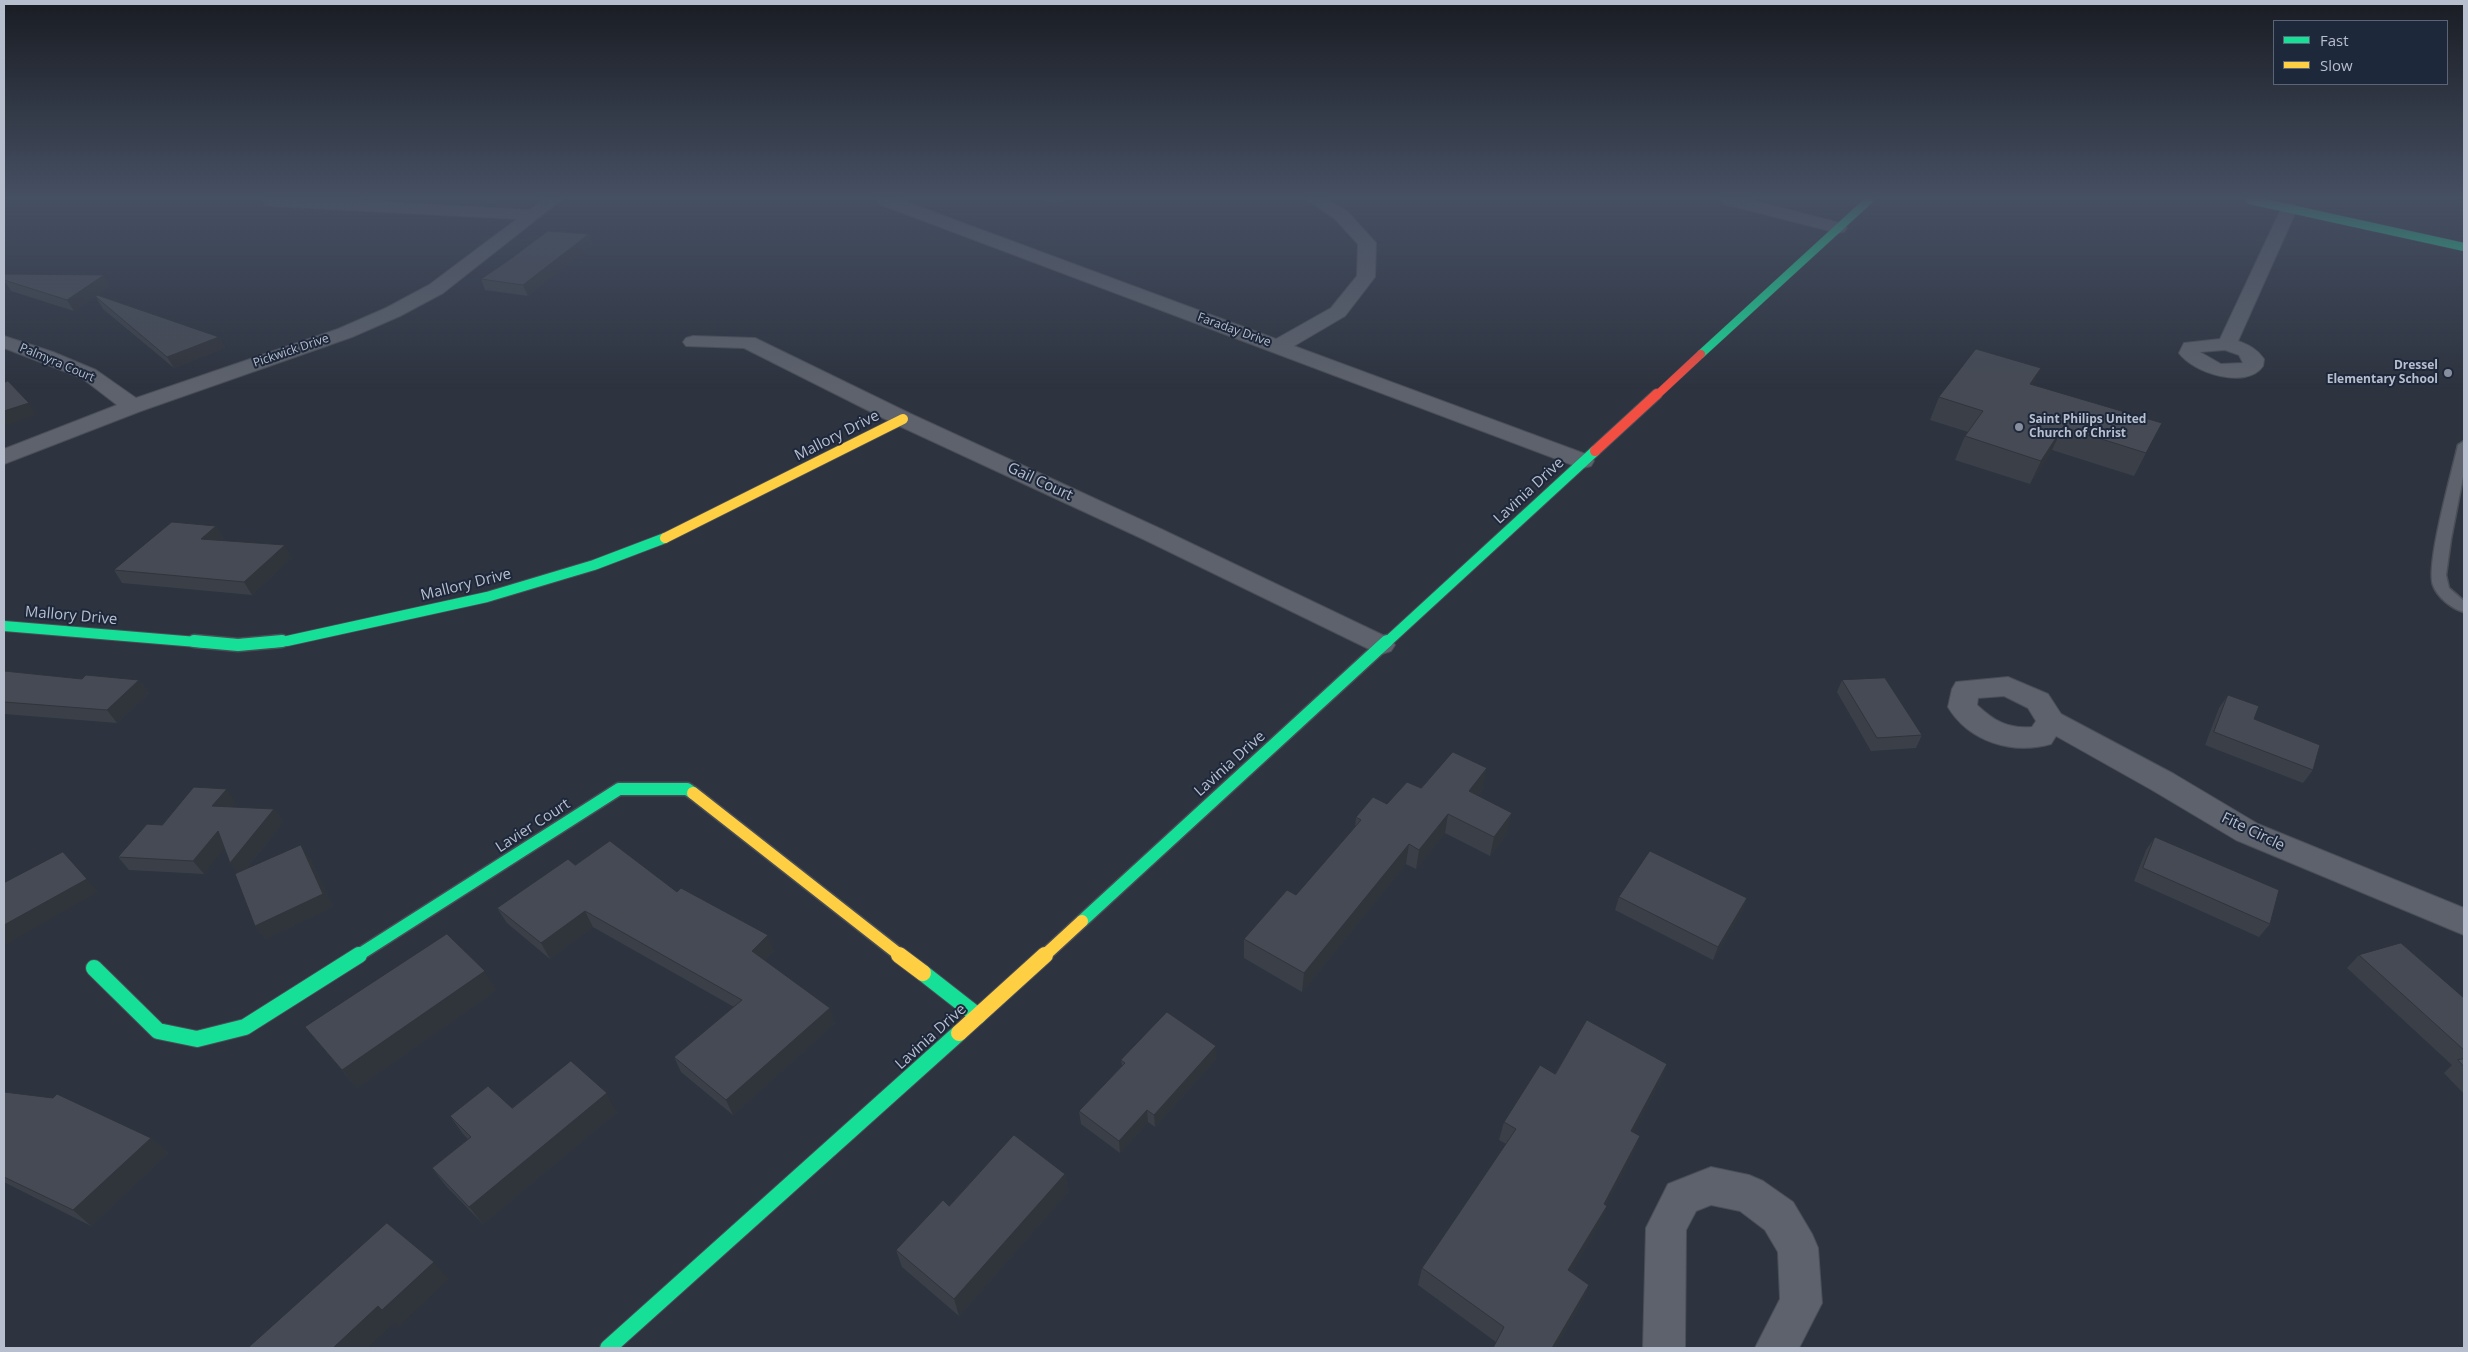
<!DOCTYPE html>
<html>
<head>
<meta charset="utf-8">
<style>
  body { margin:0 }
  #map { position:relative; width:2468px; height:1352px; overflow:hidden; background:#2d333f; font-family:"Open Sans",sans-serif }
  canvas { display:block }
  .frame { position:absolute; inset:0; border:5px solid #b7bfcf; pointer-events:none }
  .legend { position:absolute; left:2273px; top:20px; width:175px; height:65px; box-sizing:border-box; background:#1e283b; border:1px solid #5b6476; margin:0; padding:6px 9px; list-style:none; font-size:15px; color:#b7bfcf }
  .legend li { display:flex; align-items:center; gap:10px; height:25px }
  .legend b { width:25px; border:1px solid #5b6476 }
</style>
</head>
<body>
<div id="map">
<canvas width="2468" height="1352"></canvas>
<div class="frame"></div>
<ul class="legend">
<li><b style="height:6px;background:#16e098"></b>Fast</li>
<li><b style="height:6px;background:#ffcf43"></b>Slow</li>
</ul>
</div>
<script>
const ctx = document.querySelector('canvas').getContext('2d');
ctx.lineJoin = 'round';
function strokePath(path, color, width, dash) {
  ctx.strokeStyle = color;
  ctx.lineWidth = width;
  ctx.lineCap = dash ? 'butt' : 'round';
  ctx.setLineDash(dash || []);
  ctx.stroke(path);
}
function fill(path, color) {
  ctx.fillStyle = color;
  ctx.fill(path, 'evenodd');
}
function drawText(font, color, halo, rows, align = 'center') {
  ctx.font = font + ' "Open Sans",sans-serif';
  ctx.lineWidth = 4;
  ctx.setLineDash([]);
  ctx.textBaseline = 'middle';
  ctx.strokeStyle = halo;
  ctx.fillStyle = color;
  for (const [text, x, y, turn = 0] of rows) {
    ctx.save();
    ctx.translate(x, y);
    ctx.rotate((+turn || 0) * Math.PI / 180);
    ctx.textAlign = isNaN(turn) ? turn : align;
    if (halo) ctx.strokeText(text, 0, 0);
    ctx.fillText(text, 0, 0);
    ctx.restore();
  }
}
const lane = new Path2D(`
  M 2464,441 L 2464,472 L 2451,539 L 2446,575 L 2449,588 L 2464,601 L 2464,612 C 2452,609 2437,597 2433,585 C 2426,563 2452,472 2458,445 Z`);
const street = new Path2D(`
  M 263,200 L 348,200 L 530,210 L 542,200 L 561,200 L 443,293 L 400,316 L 352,337 L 141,411 L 4,464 L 4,449 L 117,405 L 82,378 L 4,348 L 4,336 L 53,352 L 96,370 L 136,398 L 338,329 L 386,308 L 429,285 L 517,219 L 271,206 L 265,205 Z
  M 877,200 L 901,200 L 1276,339 L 1331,308 L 1357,276 L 1358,244 L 1335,219 L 1307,200 L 1327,200 L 1347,211 L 1376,243 L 1375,277 L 1345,316 L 1294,346 L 1591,456 L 1594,461 L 1591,466 L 1583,468 L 1575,466 L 879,204 Z
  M 1722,200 L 1750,200 L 1844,224 L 1847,228 L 1844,232 L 1838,233 L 1724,204 Z
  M 2289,204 L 2295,205 L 2297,209 L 2238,341 C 2249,345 2257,349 2264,359 L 2263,366 C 2247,390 2193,373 2179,353 L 2184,343 L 2220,339 L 2281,209 L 2283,205 ZM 2225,350 L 2239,355 L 2243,363 L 2221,364 L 2200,352 Z
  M 693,336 L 755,338 L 911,414 L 1161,529 L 1391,639 L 1395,645 L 1391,651 L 1382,654 L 1373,651 L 1143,539 L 895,424 L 744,348 L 686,346 L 683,342 L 686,338 Z
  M 2008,677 L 2048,694 L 2061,714 L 2174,774 L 2258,824 L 2464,908 L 2464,935 L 2236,840 L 2152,790 L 2056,736 L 2051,744 C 2013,755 1969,742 1948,707 L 1952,689 L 1956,682 ZM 2004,696 L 2028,708 L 2036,721 L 2032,727 C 2008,729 1994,721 1977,705 L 1978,698 Z
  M 1711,1167 L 1749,1175 L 1763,1181 L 1793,1202 L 1812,1234 L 1818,1248 L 1822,1303 L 1799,1348 L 1755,1348 L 1780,1299 L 1778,1252 L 1765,1230 L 1740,1211 L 1711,1205 L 1696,1211 L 1686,1230 L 1685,1348 L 1643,1348 L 1646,1228 L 1668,1184 Z`);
const fastFar3 = new Path2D(`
  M 2250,200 L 2464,247
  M 1701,354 L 1869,200`);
const fastFar2 = new Path2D(`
  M 4,626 L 209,643
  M 267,643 L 287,641 L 487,597 L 594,565 L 665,538
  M 1386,643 L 1595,451`);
const fastFar1 = new Path2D(`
  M 194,641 L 238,645 L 282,641
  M 1082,921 L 1387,641
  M 357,956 L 619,789 L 687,789 L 693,793`);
const fast = new Path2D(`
  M 94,968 L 158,1031 L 197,1039 L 245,1027 L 359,955
  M 923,973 L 978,1016
  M 608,1348 L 959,1033`);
const slowFar2 = new Path2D(`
  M 665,538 L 903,419`);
const slowFar1 = new Path2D(`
  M 693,793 L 901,956
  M 1044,956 L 1082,921`);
const slow = new Path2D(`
  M 899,955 L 923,973
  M 959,1033 L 1045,955`);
const jamFar1 = new Path2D(`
  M 1656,396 L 1701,354`);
const jam = new Path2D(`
  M 1595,451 L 1657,394`);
strokePath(lane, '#4a4e57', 3);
strokePath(street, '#4a4e57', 2);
strokePath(fastFar3, '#4a4e57', 9);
strokePath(fastFar2, '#4a4e57', 12);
strokePath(fastFar1, '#4a4e57', 15);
strokePath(fast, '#4a4e57', 18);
strokePath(slowFar2, '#4a4e57', 12);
strokePath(slowFar1, '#4a4e57', 15);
strokePath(slow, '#4a4e57', 18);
strokePath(jamFar1, '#4a4e57', 9);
strokePath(jam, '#4a4e57', 12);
fill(lane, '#5d626c');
fill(street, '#5d626c');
strokePath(fastFar3, '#16e098', 8);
strokePath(fastFar2, '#16e098', 10);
strokePath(fastFar1, '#16e098', 12);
strokePath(fast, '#16e098', 16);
strokePath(slowFar2, '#ffcf43', 10);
strokePath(slowFar1, '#ffcf43', 12);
strokePath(slow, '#ffcf43', 16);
strokePath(jamFar1, '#f24e42', 8);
strokePath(jam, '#f24e42', 10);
fill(new Path2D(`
  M 1043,200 L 1071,200 L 1059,206 Z
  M 589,234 L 592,245 L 528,296 L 485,290 L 481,279 Z
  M 104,275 L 110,286 L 74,311 L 11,291 L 4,280 Z
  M 96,297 L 219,337 L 225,348 L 174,368 L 103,309 Z
  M 2033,385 L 2146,453 L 2134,476 L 2052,450 L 2030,484 L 1955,460 L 1965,436 L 1968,432 L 1930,420 L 1939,397 Z
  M 216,526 L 223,538 L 221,540 L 292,557 L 252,595 L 122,583 L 114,570 Z
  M 4,671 L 82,679 L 139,680 L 149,693 L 117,723 L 4,714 Z
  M 1842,680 L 1922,735 L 1916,748 L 1871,751 L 1837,692 Z
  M 2228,695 L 2254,719 L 2313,770 L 2303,783 L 2205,745 L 2219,708 Z
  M 1484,787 L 1477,796 L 1508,832 L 1490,856 L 1445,833 L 1416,869 L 1406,864 L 1302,992 L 1244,958 L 1244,939 L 1296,895 L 1355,828 L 1356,817 L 1387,804 L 1421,788 Z
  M 236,802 L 232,807 L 274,809 L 283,822 L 245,870 L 310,858 L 333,907 L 266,939 L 255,926 L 238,873 L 230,863 L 224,848 L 204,874 L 129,870 L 118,857 L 162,825 Z
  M 2155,837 L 2270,924 L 2259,937 L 2134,881 L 2146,850 Z
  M 575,865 L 677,892 L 774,950 L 764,960 L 835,1023 L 733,1115 L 681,1072 L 674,1057 L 734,1007 L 593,927 L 550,959 L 507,923 L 497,908 Z
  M 1619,897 L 1747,898 L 1742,911 L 1713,960 L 1615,910 Z
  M 2359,955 L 2464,998 L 2464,1094 L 2444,1073 L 2452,1065 L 2347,968 Z
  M 497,990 L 357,1088 L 305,1027 Z
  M 1216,1059 L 1155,1127 L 1148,1122 L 1120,1153 L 1081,1124 L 1079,1111 L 1122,1066 L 1121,1060 Z
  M 1667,1064 L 1660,1082 L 1633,1132 L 1640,1136 L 1633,1154 L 1606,1205 L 1607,1206 L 1600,1223 L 1571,1272 L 1589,1285 L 1582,1302 L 1555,1348 L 1493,1348 L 1496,1342 L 1418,1285 L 1422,1268 L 1506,1144 L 1499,1140 L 1504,1122 L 1555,1074 Z
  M 4,1092 L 151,1138 L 168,1153 L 91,1226 L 4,1182 Z
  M 512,1108 L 617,1112 L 483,1224 L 446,1186 L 432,1168 L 468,1139 L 463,1134 L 450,1116 Z
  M 1065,1174 L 1068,1192 L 959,1316 L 902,1267 L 896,1250 L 949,1206 Z`), '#3b4048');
fill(new Path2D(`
  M 1059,200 L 1071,200 L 1059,206 L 1058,201 Z
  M 589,234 L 592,245 L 528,296 L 523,285 Z
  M 104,275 L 110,286 L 74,311 L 67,300 Z
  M 219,337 L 225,348 L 174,368 L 167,357 Z
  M 2041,368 L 2031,390 L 2030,384 Z
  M 29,403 L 37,415 L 4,426 L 4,411 Z
  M 2063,427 L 2052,450 L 2030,484 L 2041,461 Z
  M 216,526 L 223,538 L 209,551 L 201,539 Z
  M 285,545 L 292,557 L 252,595 L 244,582 Z
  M 139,680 L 149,693 L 117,723 L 107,710 Z
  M 1487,768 L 1484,787 L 1465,810 L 1469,791 Z
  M 227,789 L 236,802 L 222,819 L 212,806 Z
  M 274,809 L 283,822 L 240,876 L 230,863 Z
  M 1512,813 L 1508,832 L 1490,856 L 1494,837 Z
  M 1448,814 L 1445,833 L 1416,869 L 1419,850 Z
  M 218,831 L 228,845 L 204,874 L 193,861 Z
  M 1409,844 L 1406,864 L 1302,992 L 1304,973 Z
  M 301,845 L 310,858 L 333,907 L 266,939 L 255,926 Z
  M 63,852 L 99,892 L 4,946 L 4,925 Z
  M 1747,898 L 1742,911 L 1713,960 L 1718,947 Z
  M 585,911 L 593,927 L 550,959 L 541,943 Z
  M 768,935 L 774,950 L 758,966 L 752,951 Z
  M 485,971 L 497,990 L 357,1088 L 342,1070 Z
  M 830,1008 L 835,1023 L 733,1115 L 726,1100 Z
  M 1216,1046 L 1216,1059 L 1155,1127 L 1154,1115 Z
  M 1667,1064 L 1660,1082 L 1624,1149 L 1631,1131 Z
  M 607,1093 L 617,1112 L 483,1224 L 469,1207 Z
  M 1147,1110 L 1148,1122 L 1120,1153 L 1119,1141 Z
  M 1640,1136 L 1633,1154 L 1597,1222 L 1604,1204 Z
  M 151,1138 L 168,1153 L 91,1226 L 73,1210 Z
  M 1065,1174 L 1068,1192 L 959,1316 L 954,1299 Z
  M 1607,1206 L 1600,1223 L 1562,1287 L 1568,1270 Z
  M 434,1262 L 449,1279 L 399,1327 L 382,1310 Z
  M 1589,1285 L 1582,1302 L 1555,1348 L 1552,1348 Z
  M 378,1306 L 395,1323 L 368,1348 L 333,1348 Z`), '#30343b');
const building = new Path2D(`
  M 548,231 L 589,234 L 523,285 L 481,279 L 509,260 Z
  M 5,274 L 104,275 L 67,300 L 4,280 Z
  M 97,295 L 219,337 L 167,357 L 96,297 Z
  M 1976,349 L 2041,368 L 2030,384 L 2162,423 L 2146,453 L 2063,427 L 2041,461 L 1965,436 L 1983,411 L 1939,397 Z
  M 8,381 L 29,403 L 4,411 L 4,383 Z
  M 172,522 L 216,526 L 201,539 L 285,545 L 244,582 L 114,570 Z
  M 4,671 L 82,679 L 86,675 L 139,680 L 107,710 L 4,702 Z
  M 1885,678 L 1922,735 L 1877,738 L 1842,680 Z
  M 2228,695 L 2259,706 L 2254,719 L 2320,745 L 2313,770 L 2214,732 Z
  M 1453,752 L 1487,768 L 1469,791 L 1512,813 L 1494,837 L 1448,814 L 1419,850 L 1409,844 L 1304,973 L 1244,939 L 1287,890 L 1296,895 L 1361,820 L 1356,817 L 1373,797 L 1387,804 L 1407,782 L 1421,788 Z
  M 194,787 L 227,789 L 212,806 L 274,809 L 230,863 L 218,831 L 193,861 L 118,857 L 147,824 L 162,825 Z
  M 2155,837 L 2279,890 L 2270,924 L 2143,868 Z
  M 610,841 L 677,892 L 681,888 L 768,935 L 752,951 L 830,1008 L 726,1100 L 674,1057 L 742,1000 L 585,911 L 541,943 L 497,908 L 568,859 L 575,865 Z
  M 301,845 L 323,894 L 255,926 L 235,874 Z
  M 1650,851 L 1747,898 L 1718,947 L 1619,897 Z
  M 63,852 L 87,879 L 4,925 L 4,883 Z
  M 447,934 L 485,971 L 342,1070 L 305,1027 Z
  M 2401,943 L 2464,998 L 2464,1050 L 2359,955 Z
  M 1167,1012 L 1216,1046 L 1154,1115 L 1147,1110 L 1119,1141 L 1079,1111 L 1125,1063 L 1121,1060 Z
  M 1587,1020 L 1667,1064 L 1631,1131 L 1640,1136 L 1604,1204 L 1607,1206 L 1568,1270 L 1589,1285 L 1552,1348 L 1493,1348 L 1504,1327 L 1422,1268 L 1516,1129 L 1504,1122 L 1540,1065 L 1555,1074 Z
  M 2464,1059 L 2464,1067 L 2458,1060 Z
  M 571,1061 L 607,1093 L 469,1207 L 432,1168 L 471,1137 L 450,1116 L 488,1086 L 512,1108 Z
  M 4,1092 L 53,1098 L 57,1094 L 151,1138 L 73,1210 L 4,1177 Z
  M 1014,1135 L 1065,1174 L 954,1299 L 896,1250 L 943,1200 L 949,1206 Z
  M 387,1223 L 434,1262 L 382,1310 L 378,1306 L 333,1348 L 248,1348 Z`);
fill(building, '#454a54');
strokePath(building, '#30343b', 1);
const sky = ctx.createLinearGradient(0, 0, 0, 389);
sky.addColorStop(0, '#191c23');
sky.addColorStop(0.51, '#465063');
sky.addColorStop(1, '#46506300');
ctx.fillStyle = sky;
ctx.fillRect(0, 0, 2468, 389);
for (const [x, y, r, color] of [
  [2448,373,5,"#878e9d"],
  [2019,427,5,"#878e9d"]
]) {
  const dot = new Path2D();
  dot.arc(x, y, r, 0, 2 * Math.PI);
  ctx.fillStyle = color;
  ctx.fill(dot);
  strokePath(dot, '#1e283b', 2);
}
drawText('12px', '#b7bfcf', '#1e283b', [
  ["Faraday Drive",1234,330,20],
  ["Pickwick Drive",291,351,-19],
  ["Palmyra Court",57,363,23]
]);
drawText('bold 12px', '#b7bfcf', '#1e283b', [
  ["Dressel",2438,366],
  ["Elementary School",2438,380],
  ["Saint Philips United",2029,420,"left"],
  ["Church of Christ",2029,434,"left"]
], 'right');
drawText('15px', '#b7bfcf', '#1e283b', [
  ["Mallory Drive",837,436,-27],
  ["Gail Court",1040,482,25],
  ["Lavinia Drive",1529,491,-43],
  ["Mallory Drive",466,585,-14],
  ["Mallory Drive",71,616,5],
  ["Lavinia Drive",1230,764,-42],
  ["Lavier Court",533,826,-33],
  ["Fite Circle",2253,832,26],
  ["Lavinia Drive",931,1037,-42]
]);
</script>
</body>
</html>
